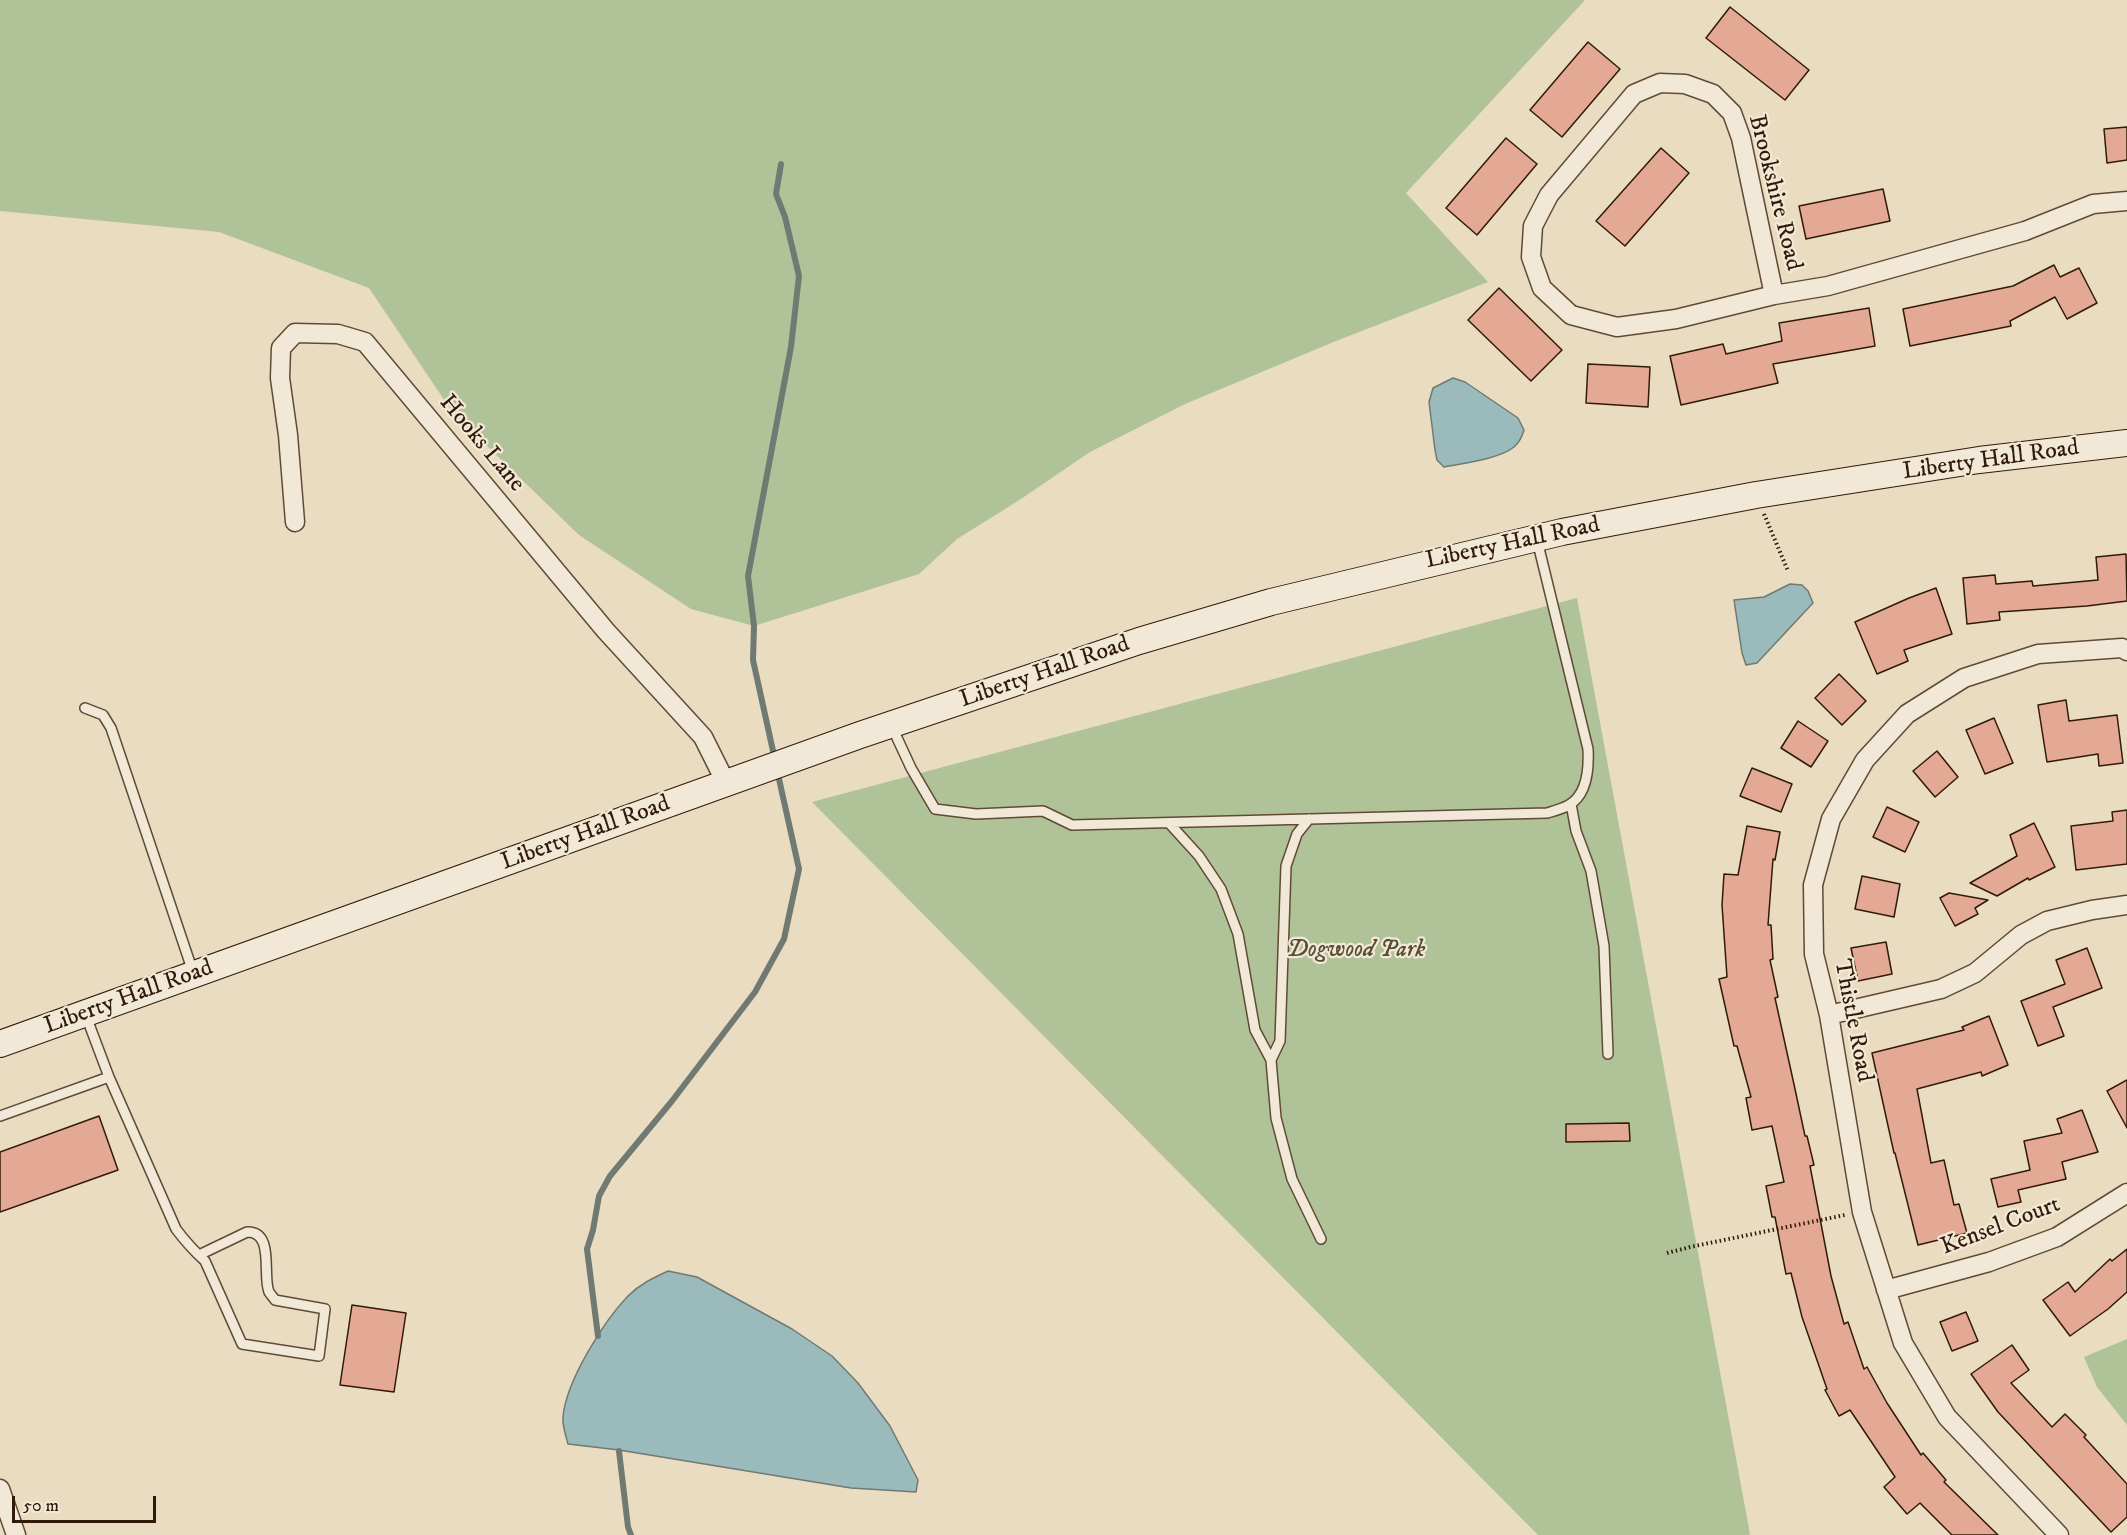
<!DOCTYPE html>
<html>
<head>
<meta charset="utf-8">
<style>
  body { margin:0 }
  #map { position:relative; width:2127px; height:1535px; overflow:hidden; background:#eadcc1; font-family:"IM FELL DW Pica",serif }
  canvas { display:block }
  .scale { position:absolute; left:12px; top:1496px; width:144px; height:27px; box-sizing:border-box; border:3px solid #321a08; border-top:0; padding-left:8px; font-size:18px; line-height:21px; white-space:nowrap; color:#321a08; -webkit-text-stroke:4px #f1e8d7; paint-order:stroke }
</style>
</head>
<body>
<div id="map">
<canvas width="2127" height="1535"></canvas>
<div class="scale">50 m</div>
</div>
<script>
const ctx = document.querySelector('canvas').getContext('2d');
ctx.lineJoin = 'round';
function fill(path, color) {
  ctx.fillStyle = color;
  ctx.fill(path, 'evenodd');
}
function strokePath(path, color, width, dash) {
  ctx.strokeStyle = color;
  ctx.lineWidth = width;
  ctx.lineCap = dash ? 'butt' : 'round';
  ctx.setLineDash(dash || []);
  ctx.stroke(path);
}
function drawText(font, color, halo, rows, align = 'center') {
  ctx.font = font + ' "IM FELL DW Pica",serif';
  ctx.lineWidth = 4.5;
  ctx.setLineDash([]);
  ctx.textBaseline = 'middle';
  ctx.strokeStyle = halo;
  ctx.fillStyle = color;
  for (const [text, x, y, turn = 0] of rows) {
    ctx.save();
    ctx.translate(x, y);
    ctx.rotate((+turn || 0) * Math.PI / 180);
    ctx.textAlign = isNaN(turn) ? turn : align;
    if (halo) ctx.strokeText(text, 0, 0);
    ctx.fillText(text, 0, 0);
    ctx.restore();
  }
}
fill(new Path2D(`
  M 0,0 L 1585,0 L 1406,193 L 1488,282 L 1336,341 L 1185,404 L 1090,452 L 1021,499 L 957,539 L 919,574 L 754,626 L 691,609 L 579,535 L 453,413 L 369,288 L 219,232 L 0,211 Z
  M 1577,598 L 1750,1534 L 1749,1535 L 1538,1535 L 812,802 Z
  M 2127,1339 L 2127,1425 L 2097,1387 L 2084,1357 Z`), '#b0c298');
const water = new Path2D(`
  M 1453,378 L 1465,382 L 1518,418 L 1524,430 C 1522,437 1520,442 1514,447 C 1499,459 1464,463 1444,467 L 1437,460 L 1435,450 L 1429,402 L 1433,388 Z
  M 1790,584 L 1802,585 L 1808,591 L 1813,603 L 1757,663 L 1746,665 L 1742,653 L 1734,600 L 1764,597 Z
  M 668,1271 L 697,1277 L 792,1329 L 832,1356 L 858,1383 L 890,1426 L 918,1480 L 916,1492 L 851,1488 L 619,1450 L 568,1444 C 566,1436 562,1425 563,1417 C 566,1381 604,1321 628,1296 C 640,1284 653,1278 668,1271 Z`);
fill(water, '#9ababb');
strokePath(water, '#707a73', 1.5);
strokePath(new Path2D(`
  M 775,760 L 753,660 L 754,626 L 748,576 L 791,347 L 799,276 L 785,217 L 776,194 L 781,164
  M 598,1336 L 587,1249 L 593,1230 L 599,1196 L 610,1176 L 672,1101 L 755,992 L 784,939 L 799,869 L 777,770
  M 619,1451 L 628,1527 L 631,1535`), '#707a73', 6);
const building = new Path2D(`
  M 1730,7 L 1809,70 L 1785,100 L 1706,38 Z
  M 1588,42 L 1620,69 L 1562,137 L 1530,110 Z
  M 2127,127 L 2127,160 L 2107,163 L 2104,129 Z
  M 1506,138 L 1537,164 L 1477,235 L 1446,208 Z
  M 1661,148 L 1689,173 L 1625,246 L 1596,221 Z
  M 1883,189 L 1890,221 L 1806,239 L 1799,206 Z
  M 2054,265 L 2060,277 L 2079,268 L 2097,303 L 2067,319 L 2055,297 L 2010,321 L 2011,326 L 1910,346 L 1903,309 L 2013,286 Z
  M 1499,288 L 1562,350 L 1531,381 L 1468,320 Z
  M 1869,308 L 1875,346 L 1773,364 L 1778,383 L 1681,405 L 1670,356 L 1723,344 L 1726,354 L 1782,341 L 1779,323 Z
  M 1588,364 L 1650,367 L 1648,407 L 1586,403 Z
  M 2126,554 L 2127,601 L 2087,606 L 1999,612 L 2000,620 L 1967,624 L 1963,578 L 1995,575 L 1996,584 L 2032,581 L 2033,586 L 2098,580 L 2096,557 Z
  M 1936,588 L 1952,634 L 1904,650 L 1908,661 L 1877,674 L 1855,622 L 1909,598 Z
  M 1839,674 L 1866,701 L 1842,725 L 1815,698 Z
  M 2066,700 L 2069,721 L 2117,715 L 2123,763 L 2099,766 L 2098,754 L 2047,762 L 2038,705 Z
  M 1994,718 L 2013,763 L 1985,774 L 1966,730 Z
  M 1798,721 L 1828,741 L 1811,767 L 1781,748 Z
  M 1937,751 L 1958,777 L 1935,797 L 1913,771 Z
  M 1752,768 L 1792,784 L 1781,812 L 1740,796 Z
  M 1887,807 L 1919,822 L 1905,852 L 1873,837 Z
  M 2127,810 L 2127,864 L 2076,870 L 2071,826 L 2113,821 L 2112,812 Z
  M 2034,823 L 2055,867 L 2029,880 L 2028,878 L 1997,896 L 1970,883 L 2017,856 L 2010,835 Z
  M 1747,826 L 1780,832 L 1775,860 L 1773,859 L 1768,925 L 1771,925 L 1773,959 L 1770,960 L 1778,997 L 1775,998 L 1795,1089 L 1805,1136 L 1807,1136 L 1814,1165 L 1810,1166 L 1831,1276 L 1844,1324 L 1848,1322 L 1864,1369 L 1867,1367 L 1887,1403 L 1921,1455 L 1923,1453 L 1946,1480 L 1944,1482 L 1998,1535 L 1952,1535 L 1920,1503 L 1907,1514 L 1884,1487 L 1895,1477 L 1850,1410 L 1839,1416 L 1825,1390 L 1827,1389 L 1802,1317 L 1791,1273 L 1786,1274 L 1775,1217 L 1772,1217 L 1766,1186 L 1784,1182 L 1772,1126 L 1752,1130 L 1746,1098 L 1751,1097 L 1737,1046 L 1734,1046 L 1719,979 L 1727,977 L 1722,905 L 1724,874 L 1738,875 Z
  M 1862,876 L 1900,884 L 1894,917 L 1855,909 Z
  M 1949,893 L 1988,900 L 1975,908 L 1978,914 L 1955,926 L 1940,898 Z
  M 1886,942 L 1892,974 L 1858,981 L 1851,948 Z
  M 2087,948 L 2102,988 L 2053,1007 L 2064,1036 L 2038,1046 L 2021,1001 L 2065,984 L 2056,960 Z
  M 1989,1016 L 2008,1065 L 1982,1076 L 1981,1072 L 1917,1089 L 1931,1163 L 1944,1160 L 1954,1205 L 1959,1204 L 1967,1233 L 1918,1245 L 1895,1153 L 1894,1153 L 1872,1053 L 1964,1030 L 1962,1027 Z
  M 2127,1080 L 2127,1128 L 2107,1091 Z
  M 2082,1110 L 2098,1152 L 2062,1162 L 2066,1179 L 2018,1190 L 2021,1202 L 1998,1207 L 1991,1179 L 2030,1170 L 2024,1141 L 2062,1133 L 2057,1119 Z
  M 99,1116 L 118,1170 L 0,1212 L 0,1152 Z
  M 1629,1123 L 1630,1141 L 1566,1142 L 1566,1124 Z
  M 2127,1249 L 2127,1292 L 2108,1309 L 2070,1336 L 2043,1300 L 2068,1282 L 2075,1292 L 2110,1259 L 2112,1261 Z
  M 352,1305 L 406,1313 L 394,1392 L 340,1385 Z
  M 1966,1312 L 1978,1341 L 1952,1351 L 1940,1322 Z
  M 2012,1345 L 2029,1370 L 2011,1383 L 2052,1427 L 2065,1414 L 2086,1435 L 2084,1437 L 2127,1484 L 2127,1517 L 2111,1532 L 1998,1412 L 1971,1374 Z`);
fill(building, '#e4a995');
strokePath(building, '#321a08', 1.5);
const lane = new Path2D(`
  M 85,708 L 103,715 L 111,728 L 193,972
  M 892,727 L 911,768 L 935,809 L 976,814 L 1043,811 L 1072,825 L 1547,813 C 1554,811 1562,809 1569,805 C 1588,794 1589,768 1588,749 L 1537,540
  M 1571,804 L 1576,831 L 1591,871 L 1604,946 L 1608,1054
  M 1309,819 L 1297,834 L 1286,866 L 1280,1041 L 1271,1060 L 1276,1118 L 1292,1179 L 1321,1239
  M 1169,823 L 1199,856 L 1221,889 L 1238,934 L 1255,1030 L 1271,1060
  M 109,1077 L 176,1229 C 185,1241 194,1251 205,1261 L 242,1344 L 319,1356 L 325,1309 L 275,1300 C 273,1297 271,1295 269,1292 C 262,1276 275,1231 247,1232 L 199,1255
  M 0,1116 L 109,1077 L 86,1016`);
const street = new Path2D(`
  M 1774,295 L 1741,138 L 1732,113 L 1713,94 L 1685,84 L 1660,83 L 1634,94 L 1549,195 L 1533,226 L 1531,257 L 1542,288 L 1571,315 L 1617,327 L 1676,319 L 1774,295 L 1828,286 L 2025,231 L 2093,204 L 2127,201
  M 295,522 L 288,435 L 280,378 L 281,348 L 295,333 L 338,334 L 365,342 L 606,631 L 703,737 L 726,783
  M 1829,1015 L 1941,989 L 1975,973 L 2021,935 L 2047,921 L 2092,910 L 2127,905
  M 1886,1290 L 1989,1262 L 2057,1237 L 2127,1193
  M 0,1489 L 16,1535
  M 2059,1535 L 1947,1417 L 1903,1343 L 1862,1212 L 1829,1015 L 1814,954 L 1813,885 L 1831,819 L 1865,760 L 1907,714 L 1964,678 L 2038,654 L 2122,648 L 2127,651`);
const secondary = new Path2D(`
  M 0,1044 L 860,735 L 1139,641 L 1271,602 L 1562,532 L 1756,495 L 1979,460 L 2127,443`);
strokePath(lane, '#604a36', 12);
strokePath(street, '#604a36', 21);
strokePath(secondary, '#321a08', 28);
strokePath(new Path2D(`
  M 1764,514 L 1788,571
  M 1667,1253 L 1690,1247 L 1845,1215`), '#321a08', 4, [1.5, 3]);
strokePath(lane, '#f1e8d7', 9);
strokePath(street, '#f1e8d7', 18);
strokePath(secondary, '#f1e8d7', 26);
drawText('24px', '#321a08', '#f1e8d7', [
  ["Brookshire Road",1774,193,76],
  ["Hooks Lane",481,444,50],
  ["Liberty Hall Road",1991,461,-8],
  ["Liberty Hall Road",1513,544,-12],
  ["Liberty Hall Road",1045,673,-19],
  ["Liberty Hall Road",586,834,-20],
  ["Liberty Hall Road",129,998,-20],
  ["Thistle Road",1852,1021,79],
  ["Kensel Court",2001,1227,-21]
]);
drawText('italic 24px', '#584c33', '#f1e8d7', [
  ["Dogwood Park",1356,951]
]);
</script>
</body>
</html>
